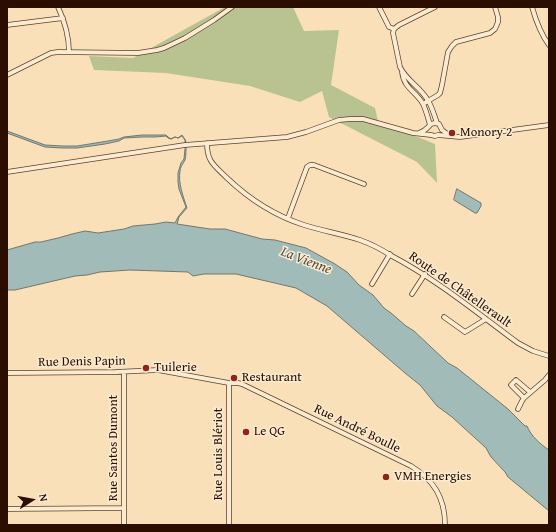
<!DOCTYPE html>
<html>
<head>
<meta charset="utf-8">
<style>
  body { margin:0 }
  #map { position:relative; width:556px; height:532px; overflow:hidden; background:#f9e0b8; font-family:"Gentium Book Plus",serif }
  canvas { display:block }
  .frame { position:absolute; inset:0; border:8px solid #2b0e00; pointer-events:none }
  .north { position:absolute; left:12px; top:480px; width:40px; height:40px; -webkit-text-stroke:3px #fbebd1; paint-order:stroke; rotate:79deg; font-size:11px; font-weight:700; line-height:16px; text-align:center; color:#2b0e00 }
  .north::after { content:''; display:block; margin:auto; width:14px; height:18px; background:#2b0e00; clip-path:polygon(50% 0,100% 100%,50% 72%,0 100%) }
</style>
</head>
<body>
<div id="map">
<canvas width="556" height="532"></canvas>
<div class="frame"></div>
<div class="north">N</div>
</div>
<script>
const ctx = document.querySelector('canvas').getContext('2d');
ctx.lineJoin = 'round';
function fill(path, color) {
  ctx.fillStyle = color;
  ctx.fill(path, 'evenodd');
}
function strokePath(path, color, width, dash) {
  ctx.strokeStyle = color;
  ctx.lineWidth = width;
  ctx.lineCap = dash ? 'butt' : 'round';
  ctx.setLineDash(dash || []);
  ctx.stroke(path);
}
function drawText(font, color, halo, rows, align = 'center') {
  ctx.font = font + ' "Gentium Book Plus",serif';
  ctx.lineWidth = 3;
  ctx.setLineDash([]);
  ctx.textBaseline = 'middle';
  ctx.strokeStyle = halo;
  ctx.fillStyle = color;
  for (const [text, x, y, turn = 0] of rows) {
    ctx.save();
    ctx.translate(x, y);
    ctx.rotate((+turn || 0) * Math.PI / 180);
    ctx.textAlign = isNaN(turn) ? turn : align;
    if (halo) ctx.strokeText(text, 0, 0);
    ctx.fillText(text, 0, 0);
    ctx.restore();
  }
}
fill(new Path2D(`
  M 225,7 L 293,7 L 304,31 L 339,30 L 331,85 L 375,108 L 378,121 L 435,144 L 437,183 L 417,162 L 329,117 L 322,91 L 300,102 L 250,86 L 166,73 L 94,70 L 89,56 L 133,58 Z`), '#b9c392');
const water = new Path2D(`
  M 7,131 L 45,145 L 63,146 L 77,146 L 108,141 L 119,139 L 124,137 L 142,135 L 166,135 L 168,137 L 171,139 L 175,137 L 178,138 L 182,135 L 186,141 L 185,143 L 185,140 L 182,136 L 178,138 L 175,137 L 171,139 L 168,138 L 166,136 L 155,137 L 142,137 L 124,138 L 119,141 L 105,144 L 77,148 L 62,148 L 45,147 L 7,133 Z
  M 186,147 C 186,151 186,156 185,160 C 183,164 180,167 180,171 C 178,183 183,196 187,208 L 179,217 L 177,224 L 210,229 L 225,229 L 262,239 L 275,240 L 306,248 L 335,264 L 347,272 L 359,285 L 373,295 L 384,308 L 391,313 L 406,326 L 414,331 L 448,363 L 457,368 L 508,409 L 525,426 L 527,426 C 531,436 540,444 549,450 L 549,511 L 508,477 L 505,472 L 491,457 L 486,448 L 452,417 L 437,406 L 420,385 L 405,373 L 327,306 L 296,288 L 236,274 L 204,274 L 193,276 L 188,272 L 130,270 L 100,272 L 87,275 L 75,276 L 15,290 L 7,290 L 7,250 L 35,242 L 41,242 L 58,238 L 72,234 L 85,231 L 98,233 L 124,229 L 133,226 L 155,224 L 166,222 L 175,223 L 178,217 L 186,207 L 179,189 L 178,182 L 178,173 L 181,163 L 184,159 L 185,149 Z
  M 457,189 L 481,203 L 481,206 L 477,213 L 475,213 L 454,200 Z`);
fill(water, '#a1bbb8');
strokePath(water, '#72766e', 1);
const minor = new Path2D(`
  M 58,7 C 65,22 69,36 69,52
  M 379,7 L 389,27 L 394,29
  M 435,7 L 399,25 L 394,29 L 393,33 L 400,67 C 406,80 420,87 427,99 C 432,106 434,115 437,123
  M 532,7 C 536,21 540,33 549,45
  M 7,25 L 63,18
  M 402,72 C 404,89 416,91 423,104 C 426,110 428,118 430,125
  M 7,75 L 51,53 L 58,52 L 138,53 L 157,50 L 164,48 L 185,38 L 214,20 L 232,7
  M 423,104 L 438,95 L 440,93 L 442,85 L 448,52 L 452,46 L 456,42 L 490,33 L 495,29 L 498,22 L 498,17 L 495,7
  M 419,133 C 426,131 427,128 431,124 L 435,123 L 439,124 L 442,130 L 450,136
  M 207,143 C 207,162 214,165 227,178 C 249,199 276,216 304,225 C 323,231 342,234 360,240 C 371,244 381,249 390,255 C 436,279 476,312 518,343 L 533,351 L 549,356
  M 7,172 L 185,145 L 287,137 L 306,132 L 339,120 L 350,119 L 363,119 L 413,133 L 431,135 L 435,136 L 438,135 L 460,137 L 549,125
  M 288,218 L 307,167 L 310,165 L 314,165 L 364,184
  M 372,284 L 390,254
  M 412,294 L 425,274
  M 444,317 L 465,332 L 486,319
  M 124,372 L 124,525
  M 7,373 L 116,372 L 158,370 L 229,383 L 238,383 L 242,384 L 411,466 C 434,480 445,498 445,525
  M 229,383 L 229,525
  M 530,392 L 516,380 L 511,385 L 524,398 L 545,380 L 549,375
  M 518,409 L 522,401 L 524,398
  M 7,509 L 124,508`);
strokePath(minor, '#5e422e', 5.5);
strokePath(minor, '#fbebd1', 4);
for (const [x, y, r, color] of [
  [452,133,4,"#8f2418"],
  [146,368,4,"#8f2418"],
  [234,378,4,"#8f2418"],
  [246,432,4,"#8f2418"],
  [386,477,4,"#8f2418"]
]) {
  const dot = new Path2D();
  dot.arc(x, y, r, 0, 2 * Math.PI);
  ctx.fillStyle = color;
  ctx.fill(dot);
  strokePath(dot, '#fbebd1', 1.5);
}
drawText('13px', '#2b0e00', '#fbebd1', [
  ["Monory 2",460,133],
  ["Tuilerie",154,368],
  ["Restaurant",242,378],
  ["Le QG",254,432],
  ["VMH Energies",394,477]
], 'left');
drawText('13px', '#2b0e00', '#fbebd1', [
  ["Route de Châtellerault",460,290,35],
  ["Rue Denis Papin",82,362,-1],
  ["Rue André Boulle",357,429,26],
  ["Rue Santos Dumont",114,448,-90],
  ["Rue Louis Blériot",219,454,-90]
]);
drawText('italic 14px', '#544b40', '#fbebd1', [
  ["La Vienne",306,261,21]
]);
</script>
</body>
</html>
